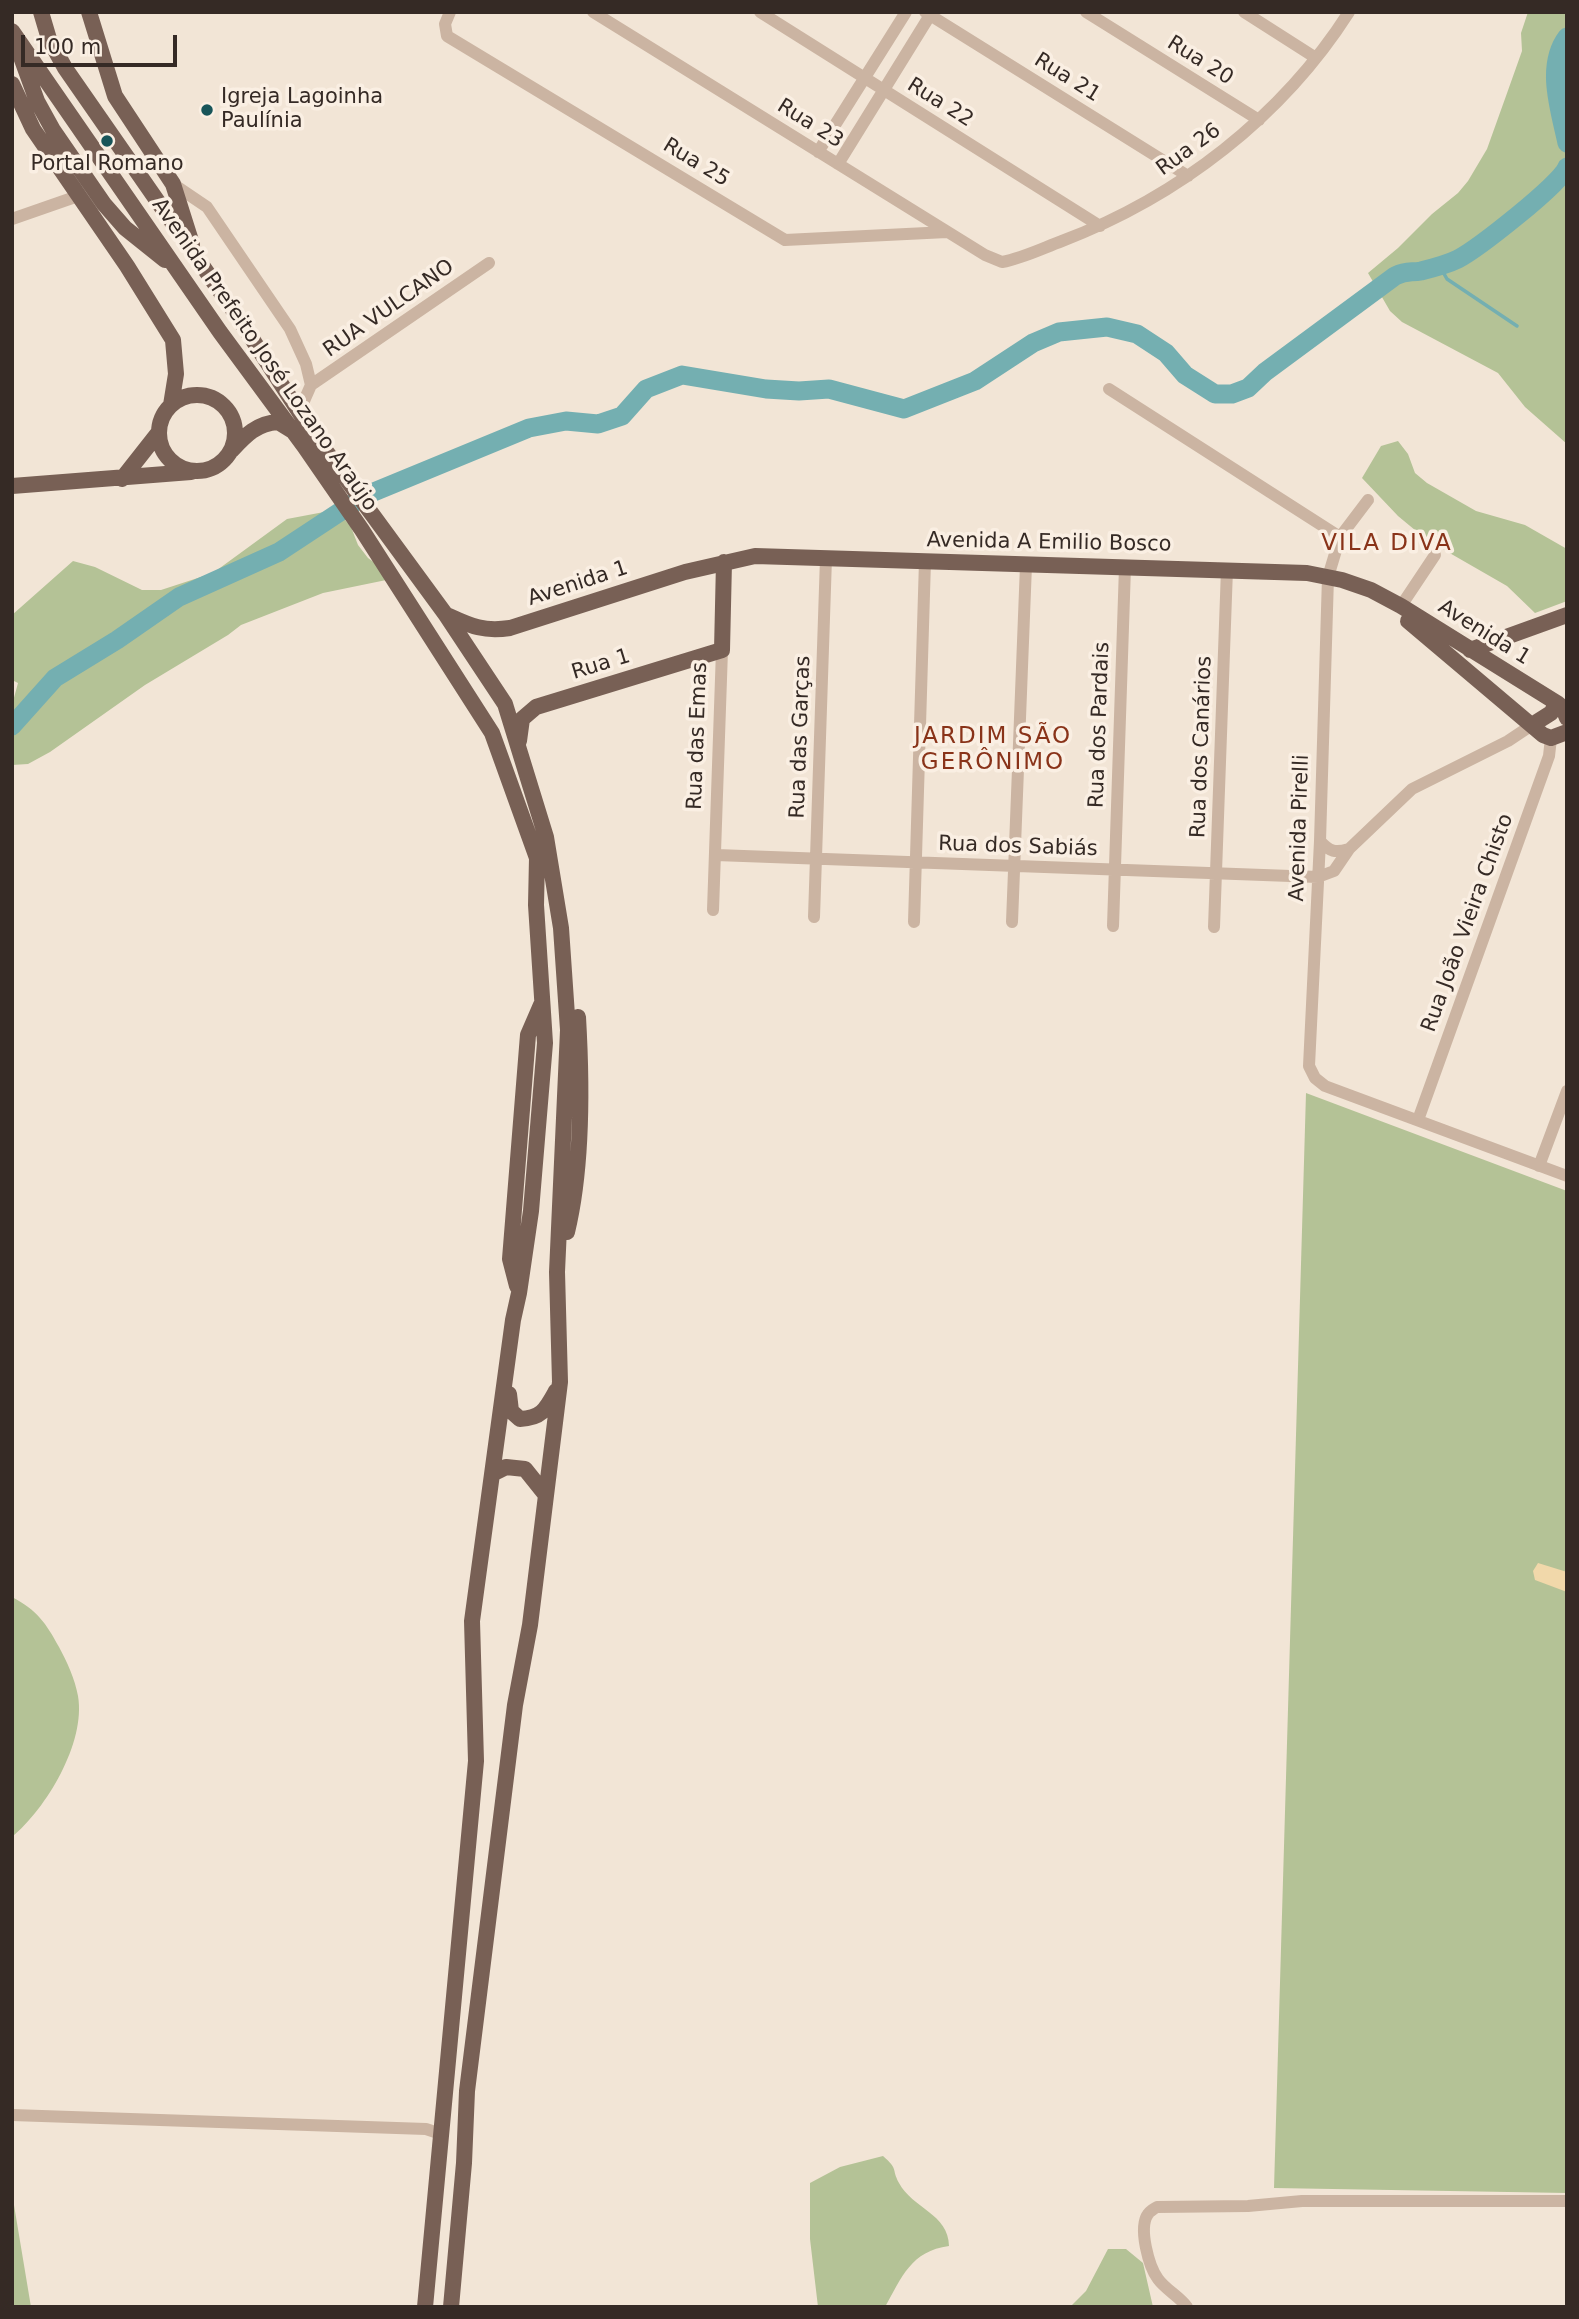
<!DOCTYPE html>
<html>
<head>
<meta charset="utf-8">
<style>
  body { margin:0 }
  #map { position:relative; width:1579px; height:2319px; overflow:hidden; background:#f2e5d6; font-family:"DejaVu Sans",sans-serif }
  canvas { display:block }
  .frame { position:absolute; inset:0; border:14px solid #352a25; pointer-events:none }
  .scale { position:absolute; left:21px; top:35px; width:156px; height:32px; box-sizing:border-box; border:4px solid #352a25; border-top:0; padding-left:9px; font-size:21px; line-height:24px; white-space:nowrap; color:#352a25; -webkit-text-stroke:5px #faefe3; paint-order:stroke }
</style>
</head>
<body>
<div id="map">
<canvas width="1579" height="2319"></canvas>
<div class="frame"></div>
<div class="scale">100 m</div>
</div>
<script>
const ctx = document.querySelector('canvas').getContext('2d');
ctx.lineJoin = 'round';
function fill(path, color) {
  ctx.fillStyle = color;
  ctx.fill(path, 'evenodd');
}
function strokePath(path, color, width, dash) {
  ctx.strokeStyle = color;
  ctx.lineWidth = width;
  ctx.lineCap = dash ? 'butt' : 'round';
  ctx.setLineDash(dash || []);
  ctx.stroke(path);
}
function drawText(font, color, halo, rows, align = 'center') {
  ctx.font = font + ' "DejaVu Sans",sans-serif';
  ctx.lineWidth = 7;
  ctx.setLineDash([]);
  ctx.textBaseline = 'middle';
  ctx.strokeStyle = halo;
  ctx.fillStyle = color;
  for (const [text, x, y, turn = 0] of rows) {
    ctx.save();
    ctx.translate(x, y);
    ctx.rotate((+turn || 0) * Math.PI / 180);
    ctx.textAlign = isNaN(turn) ? turn : align;
    if (halo) ctx.strokeText(text, 0, 0);
    ctx.fillText(text, 0, 0);
    ctx.restore();
  }
}
fill(new Path2D(`
  M 1528,12 L 1567,12 L 1567,444 L 1525,407 L 1498,373 L 1402,322 L 1390,311 L 1368,273 L 1398,248 L 1432,214 L 1458,193 L 1468,181 L 1487,149 L 1506,96 L 1522,51 L 1521,33 Z
  M 1398,441 L 1408,454 L 1415,473 L 1427,483 L 1476,511 L 1525,525 L 1567,549 L 1567,601 L 1535,613 L 1507,586 L 1427,540 L 1398,516 L 1362,478 L 1381,446 Z
  M 324,512 L 340,514 L 351,527 L 358,545 L 368,558 L 396,578 L 323,593 L 241,625 L 228,635 L 145,685 L 50,752 L 28,764 L 12,765 L 12,705 L 18,683 L 12,680 L 12,615 L 73,561 L 95,567 L 142,590 L 161,590 L 213,573 L 287,519 Z
  M 1306,1093 L 1567,1191 L 1567,2193 L 1274,2188 Z
  M 12,1597 C 37,1610 46,1623 59,1647 C 67,1662 75,1679 78,1696 C 86,1743 46,1809 12,1837 Z
  M 883,2156 C 899,2170 891,2168 899,2183 C 912,2208 949,2214 949,2246 C 911,2251 902,2277 885,2307 L 818,2307 L 810,2239 L 810,2183 L 840,2167 Z
  M 12,2193 L 31,2307 L 12,2307 Z
  M 1108,2249 L 1126,2249 L 1143,2263 L 1153,2307 L 1070,2307 L 1086,2291 Z`), '#b4c296');
fill(new Path2D(`
  M 1538,1563 L 1567,1572 L 1567,1592 L 1535,1580 L 1533,1571 Z`), '#f1d8aa');
strokePath(new Path2D(`
  M 1439,265 L 1447,279 L 1517,326`), '#74afb1', 3.5);
strokePath(new Path2D(`
  M 1567,37 C 1545,66 1560,110 1567,143
  M 12,726 L 55,678 L 117,640 L 179,597 L 279,552 L 364,496 L 529,428 L 566,421 L 598,424 L 622,416 L 646,389 L 682,375 L 766,389 L 799,391 L 829,389 L 904,409 L 975,381 L 1033,343 L 1059,332 L 1107,327 L 1137,334 L 1166,353 L 1185,375 L 1215,394 L 1232,394 L 1248,388 L 1265,372 L 1395,276 C 1407,270 1411,273 1421,271 C 1433,268 1448,264 1458,259 C 1477,249 1561,184 1567,167`), '#74afb1', 19);
strokePath(new Path2D(`
  M 450,12 L 445,24 L 447,36 L 785,240 L 947,232
  M 593,12 L 985,255 L 1002,262 C 1023,258 1043,248 1062,241 C 1178,197 1282,117 1349,12
  M 760,12 L 1100,226
  M 925,12 L 1188,176
  M 1086,12 L 1259,120
  M 1244,12 L 1316,58
  M 818,152 L 906,12
  M 838,164 L 932,12
  M 173,184 L 207,207 L 290,329 L 306,364 L 311,385 L 300,410
  M 12,219 L 78,196
  M 311,385 L 489,263
  M 1109,389 L 1340,537
  M 1368,500 L 1340,537 L 1328,577 L 1320,841 L 1309,1066 L 1315,1078 L 1325,1086 L 1567,1176
  M 1401,606 L 1435,555
  M 1320,841 C 1330,852 1335,853 1349,849
  M 716,855 L 1318,877 L 1334,871 L 1349,849 L 1412,789 L 1508,741 L 1532,725
  M 713,910 L 722,650
  M 814,917 L 826,558
  M 914,922 L 925,561
  M 1012,922 L 1026,565
  M 1113,926 L 1125,567
  M 1214,927 L 1227,569
  M 1418,1120 L 1549,756 L 1551,738
  M 1539,1166 L 1567,1091
  M 12,2115 L 426,2129 L 441,2134
  M 1187,2307 C 1179,2296 1166,2290 1158,2279 C 1149,2267 1138,2228 1148,2214 C 1149,2212 1155,2208 1157,2207 L 1248,2206 L 1302,2201 L 1567,2201`), '#cbb4a2', 12);
strokePath(new Path2D(`
  M 41,12 L 49,39 L 65,68 L 238,317 L 314,435 L 446,615 L 505,704 L 546,837 L 561,928 L 568,1030 L 557,1272 L 560,1382 L 530,1625 L 515,1705 L 467,2091 L 464,2163 L 451,2307
  M 89,12 L 115,96 L 173,184 L 192,244
  M 12,31 L 220,332 L 304,446 L 362,530 L 492,733 L 537,858 L 536,905 L 545,1043 L 531,1211 L 519,1293 L 513,1320 L 472,1621 L 476,1761 L 425,2307
  M 17,46 L 37,101 L 53,130 L 104,204 L 125,228 L 165,260
  M 12,84 L 33,129 L 127,266 L 173,340 L 176,374 L 171,405
  M159 433a38 38 0 1 1 76 0a38 38 0 1 1-76 0Z
  M 232,450 C 245,436 257,423 278,422 L 291,430
  M 122,479 L 159,432
  M 12,486 L 191,472
  M 447,615 C 471,626 483,632 510,628 L 685,572 L 755,556 L 1307,573 L 1342,580 L 1371,590 L 1401,606 L 1557,703 L 1563,708 L 1567,718
  M 1408,621 L 1543,735 L 1551,738 L 1567,732
  M 1470,650 L 1567,615
  M 1532,725 L 1551,713 L 1557,703
  M 519,741 L 522,719 L 536,707 L 722,650 L 724,562
  M 567,1232 C 583,1166 582,1085 578,1017
  M 517,1286 L 510,1259 L 528,1035 L 541,1005
  M 509,1394 L 511,1411 L 520,1419 C 542,1418 546,1409 556,1391
  M 492,1474 L 506,1467 L 525,1469 L 545,1494`), '#786055', 16);
for (const [x, y, r, color] of [
  [207,110,7,"#185559"],
  [107,141,7,"#185559"]
]) {
  const dot = new Path2D();
  dot.arc(x, y, r, 0, 2 * Math.PI);
  ctx.fillStyle = color;
  ctx.fill(dot);
  strokePath(dot, '#faefe3', 2.5);
}
drawText('21px', '#352a25', '#faefe3', [
  ["Rua 20",1200,61,32],
  ["Rua 21",1067,78,32],
  ["Rua 22",940,103,32],
  ["Rua 23",810,124,32],
  ["Rua 26",1189,150,-36],
  ["Rua 25",696,163,31],
  ["RUA VULCANO",389,309,-35],
  ["Avenida Prefeito José Lozano Araújo",264,355,55],
  ["Avenida A Emilio Bosco",1049,543,1],
  ["Avenida 1",578,584,-18],
  ["Avenida 1",1484,633,32],
  ["Rua 1",601,665,-17],
  ["Rua dos Pardais",1100,725,-88],
  ["Rua das Emas",698,736,-88],
  ["Rua das Garças",801,737,-88],
  ["Rua dos Canários",1202,747,-88],
  ["Avenida Pirelli",1300,828,-88],
  ["Rua dos Sabiás",1018,847,2],
  ["Rua João Vieira Chisto",1468,923,-70]
]);
drawText('21px', '#352a25', '#faefe3', [
  ["Igreja Lagoinha",221,98],
  ["Paulínia",221,122],
  ["Portal Romano",107,165,"center"]
], 'left');
ctx.letterSpacing = '2px';
drawText('23px', '#893319', '#faefe3', [
  ["VILA DIVA",1387,544],
  ["JARDIM SÃO",993,737],
  ["GERÔNIMO",993,763]
]);
ctx.letterSpacing = '0px';
</script>
</body>
</html>
